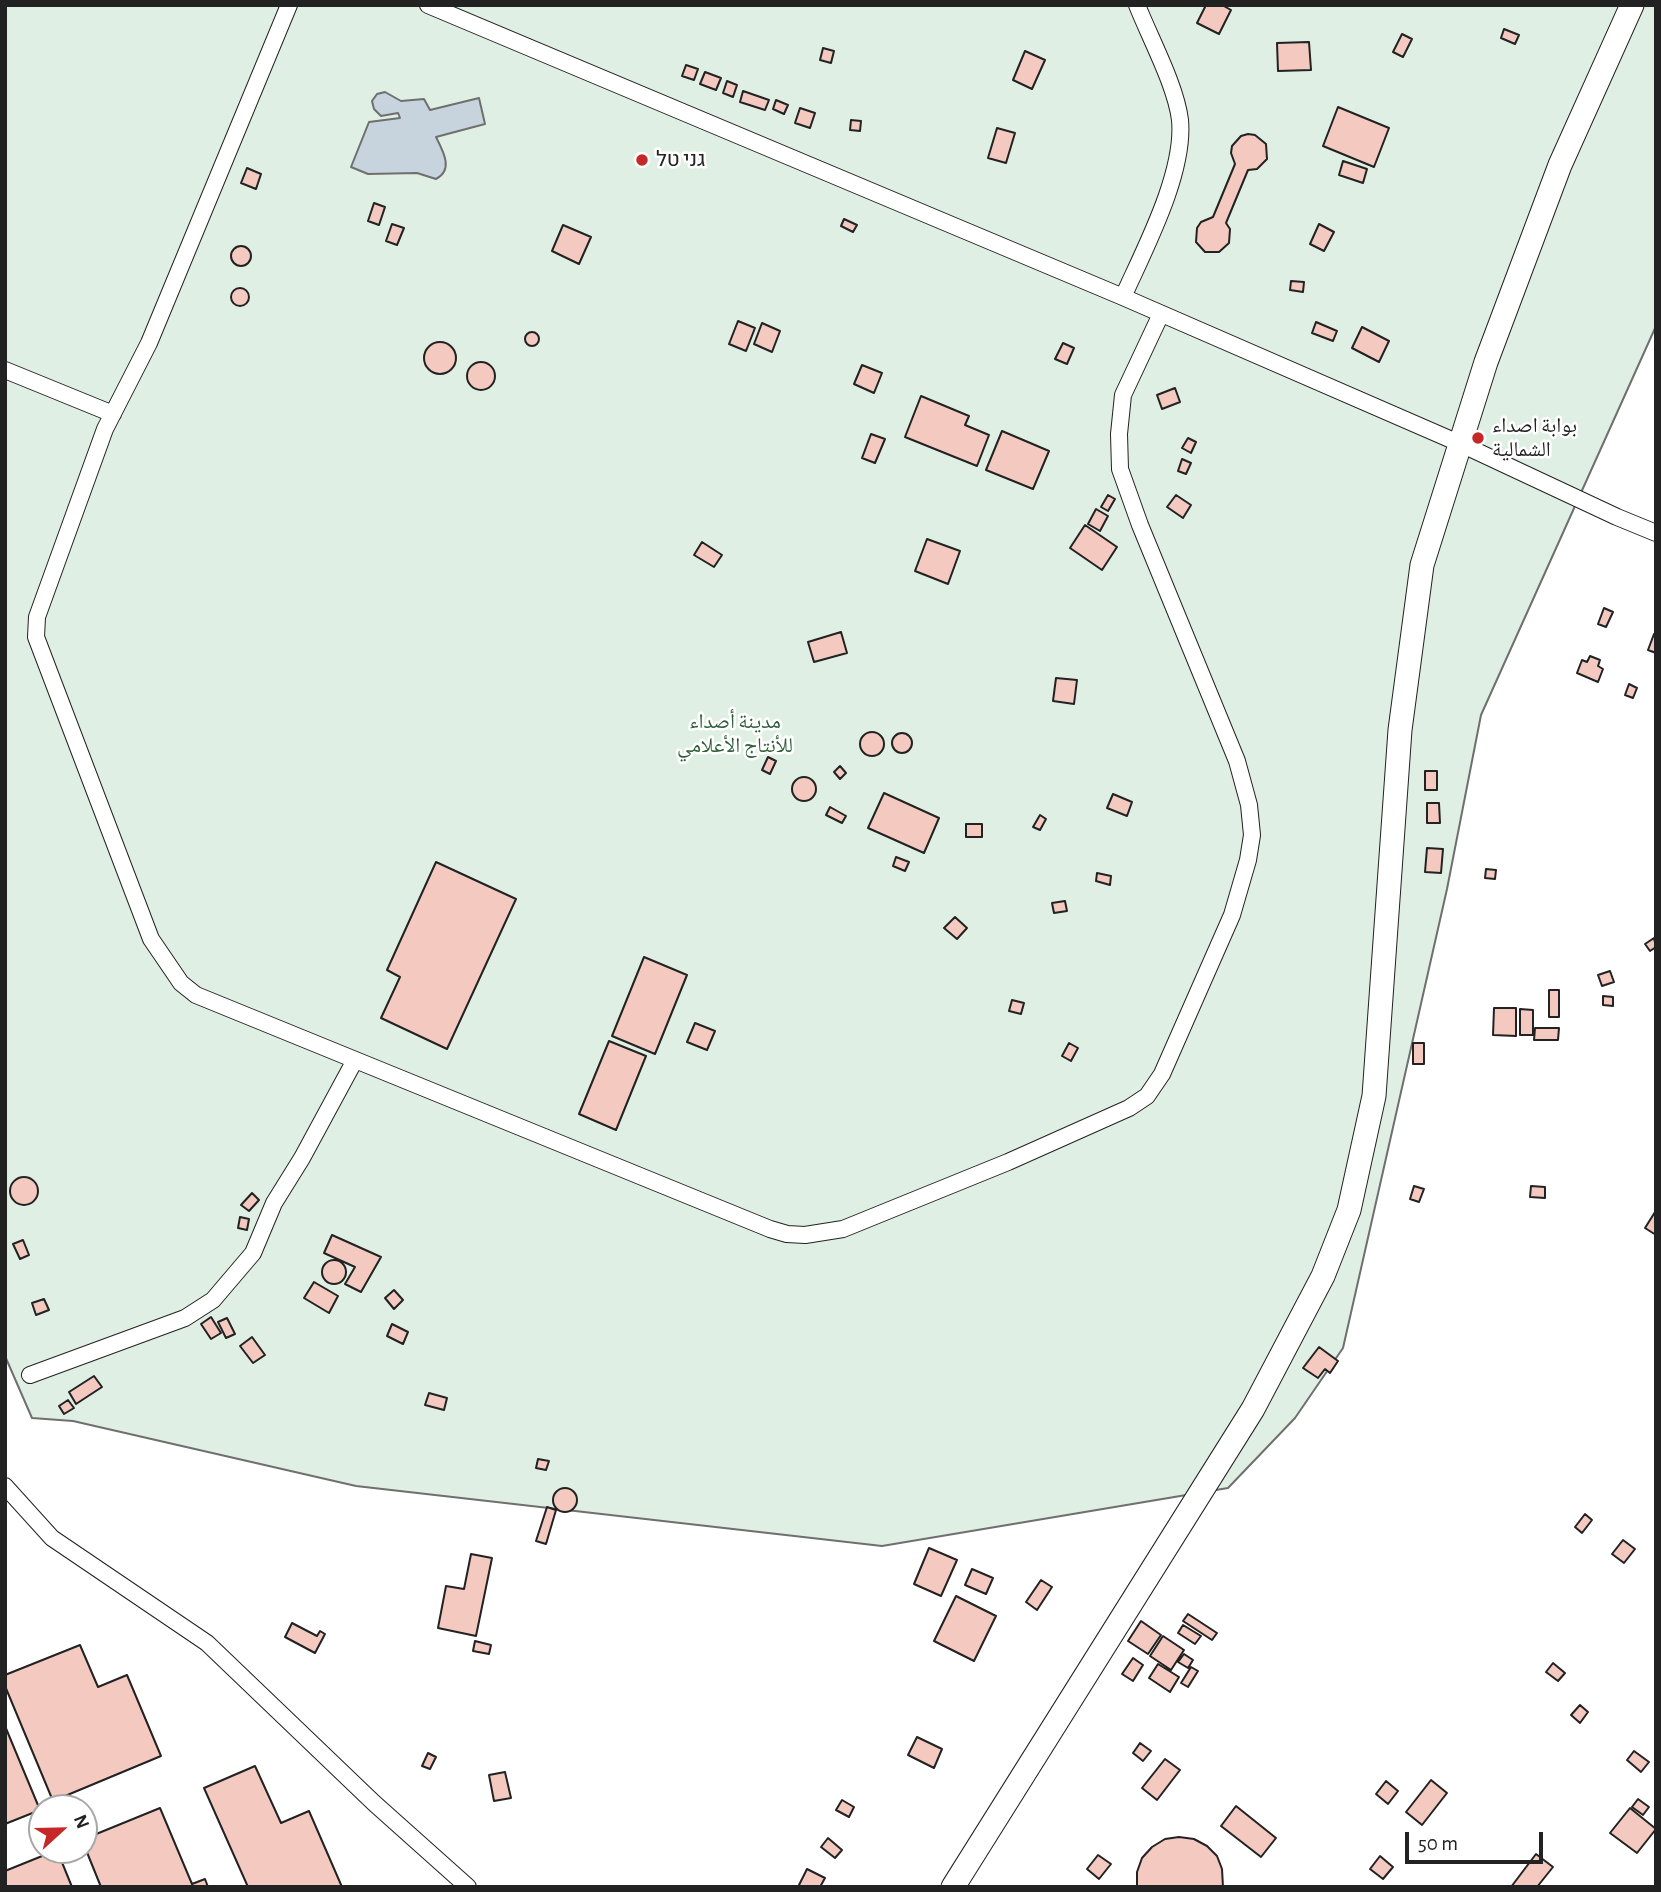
<!DOCTYPE html>
<html>
<head>
<meta charset="utf-8">
<style>
  body { margin:0 }
  #map { position:relative; width:1661px; height:1892px; overflow:hidden; background:#fff; font-family:"Alegreya Sans",sans-serif }
  canvas { display:block }
  .frame { position:absolute; inset:0; border:7px solid #222; pointer-events:none }
  .north { position:absolute; left:28px; top:1794px; width:70px; height:70px; box-sizing:border-box; background:#fff; border:2px solid #a7a7a7; border-radius:50%; rotate:68deg; font-size:19px; font-weight:700; line-height:28px; text-align:center; color:#222 }
  .north::after { content:''; display:block; margin:auto; width:24px; height:32px; background:#c62828; clip-path:polygon(50% 0,100% 100%,50% 72%,0 100%) }
  .scale { position:absolute; left:1405px; top:1832px; width:138px; height:32px; box-sizing:border-box; border:4px solid #222; border-top:0; padding-left:9px; font-size:21px; line-height:24px; white-space:nowrap; color:#222; -webkit-text-stroke:5px #fff; paint-order:stroke }
</style>
</head>
<body>
<div id="map">
<canvas width="1661" height="1892"></canvas>
<div class="frame"></div>
<div class="north">N</div>
<div class="scale">50 m</div>
</div>
<script>
const ctx = document.querySelector('canvas').getContext('2d');
ctx.lineJoin = 'round';
function fill(path, color) {
  ctx.fillStyle = color;
  ctx.fill(path, 'evenodd');
}
function strokePath(path, color, width, dash) {
  ctx.strokeStyle = color;
  ctx.lineWidth = width;
  ctx.lineCap = dash ? 'butt' : 'round';
  ctx.setLineDash(dash || []);
  ctx.stroke(path);
}
function drawText(font, color, halo, rows, align = 'center') {
  ctx.font = font + ' "Alegreya Sans","Noto Naskh Arabic",Heebo,sans-serif';
  ctx.lineWidth = 5;
  ctx.setLineDash([]);
  ctx.textBaseline = 'middle';
  ctx.strokeStyle = halo;
  ctx.fillStyle = color;
  for (const [text, x, y, turn = 0] of rows) {
    ctx.save();
    ctx.translate(x, y);
    ctx.rotate((+turn || 0) * Math.PI / 180);
    ctx.textAlign = isNaN(turn) ? turn : align;
    if (halo) ctx.strokeText(text, 0, 0);
    ctx.fillText(text, 0, 0);
    ctx.restore();
  }
}
const green = new Path2D(`
  M 5,5 L 1656,5 L 1656,326 L 1481,715 L 1447,889 L 1343,1348 L 1295,1418 L 1228,1488 L 882,1546 L 356,1486 L 73,1421 L 32,1418 L 5,1356 Z`);
fill(green, '#e0efe3');
strokePath(green, '#6f6f6f', 2);
const water = new Path2D(`
  M 385,92 L 401,101 L 424,99 L 430,110 L 479,98 L 485,124 L 436,137 C 443,151 454,170 436,179 L 417,173 L 368,174 L 351,167 L 369,122 L 400,118 L 398,113 L 381,116 L 374,109 L 372,101 L 377,94 Z`);
fill(water, '#c7d3dd');
strokePath(water, '#6f6f6f', 2);
const building = new Path2D(`
  M 1206,5 L 1222,5 L 1231,10 L 1219,34 L 1197,23 Z
  M 1504,29 L 1519,35 L 1515,44 L 1501,38 Z
  M 1402,34 L 1412,39 L 1403,57 L 1393,52 Z
  M 1309,42 L 1311,70 L 1278,71 L 1277,43 Z
  M 823,48 L 834,51 L 831,63 L 820,60 Z
  M 1025,51 L 1045,60 L 1032,89 L 1013,80 Z
  M 686,65 L 698,69 L 694,80 L 682,76 Z
  M 705,72 L 721,78 L 716,90 L 700,84 Z
  M 727,81 L 737,85 L 733,97 L 723,93 Z
  M 743,91 L 769,100 L 765,110 L 740,102 Z
  M 776,100 L 788,105 L 784,114 L 773,109 Z
  M 1338,107 L 1389,128 L 1374,167 L 1323,146 Z
  M 800,108 L 815,113 L 810,128 L 795,123 Z
  M 851,120 L 861,121 L 860,131 L 850,130 Z
  M 997,128 L 1015,133 L 1006,163 L 988,158 Z
  M 1248,134 L 1255,135 L 1266,144 L 1267,159 L 1257,169 L 1248,170 L 1226,223 L 1230,229 L 1229,243 L 1219,252 L 1205,252 L 1196,242 L 1197,228 L 1201,222 L 1213,217 L 1235,164 L 1231,153 L 1232,146 L 1241,136 Z
  M 1343,161 L 1367,169 L 1363,183 L 1339,175 Z
  M 247,168 L 261,174 L 256,189 L 241,183 Z
  M 374,203 L 385,207 L 379,225 L 368,221 Z
  M 844,219 L 857,225 L 853,232 L 841,226 Z
  M 392,224 L 404,228 L 397,245 L 386,241 Z
  M 1319,224 L 1334,232 L 1324,251 L 1310,244 Z
  M 563,225 L 591,237 L 579,264 L 552,251 Z
  M231 256a10 10 0 1 1 20 0a10 10 0 1 1-20 0Z
  M 1291,281 L 1304,282 L 1303,292 L 1290,290 Z
  M231 297a9 9 0 1 1 18 0a9 9 0 1 1-18 0Z
  M 738,321 L 755,328 L 746,351 L 729,344 Z
  M 1316,322 L 1337,331 L 1333,341 L 1312,333 Z
  M 762,323 L 780,331 L 772,352 L 754,344 Z
  M 1362,327 L 1389,341 L 1379,362 L 1352,348 Z
  M525 339a7 7 0 1 1 14 0a7 7 0 1 1-14 0Z
  M424 358a16 16 0 1 1 32 0a16 16 0 1 1-32 0Z
  M 1063,343 L 1074,348 L 1067,364 L 1055,359 Z
  M467 376a14 14 0 1 1 28 0a14 14 0 1 1-28 0Z
  M 862,365 L 882,373 L 874,393 L 854,384 Z
  M 1175,388 L 1180,402 L 1162,409 L 1157,395 Z
  M 921,396 L 969,416 L 965,425 L 989,435 L 977,466 L 905,437 Z
  M 1002,431 L 1049,451 L 1033,489 L 986,470 Z
  M 871,434 L 885,439 L 875,463 L 862,458 Z
  M 1188,438 L 1196,442 L 1191,453 L 1182,448 Z
  M 1182,459 L 1191,463 L 1186,474 L 1178,471 Z
  M 1108,495 L 1115,499 L 1108,511 L 1101,507 Z
  M 1176,495 L 1191,505 L 1183,518 L 1167,507 Z
  M 1096,509 L 1108,516 L 1100,531 L 1088,524 Z
  M 1085,525 L 1117,547 L 1102,570 L 1070,548 Z
  M 927,539 L 960,551 L 948,584 L 915,571 Z
  M 702,542 L 722,555 L 714,567 L 694,555 Z
  M 1604,608 L 1613,612 L 1606,627 L 1598,624 Z
  M 841,632 L 847,653 L 814,662 L 808,642 Z
  M 1654,634 L 1656,635 L 1656,653 L 1648,650 Z
  M 1590,656 L 1600,660 L 1598,666 L 1603,669 L 1598,682 L 1577,673 L 1582,660 L 1587,662 Z
  M 1056,678 L 1077,680 L 1074,704 L 1053,701 Z
  M 1629,684 L 1637,688 L 1633,698 L 1625,695 Z
  M860 744a12 12 0 1 1 24 0a12 12 0 1 1-24 0Z
  M892 743a10 10 0 1 1 20 0a10 10 0 1 1-20 0Z
  M 768,757 L 776,761 L 770,774 L 762,770 Z
  M 840,766 L 846,773 L 840,779 L 834,772 Z
  M 1425,771 L 1437,771 L 1437,790 L 1425,790 Z
  M792 789a12 12 0 1 1 24 0a12 12 0 1 1-24 0Z
  M 884,793 L 939,818 L 924,853 L 868,828 Z
  M 1113,794 L 1132,802 L 1127,816 L 1107,808 Z
  M 1427,803 L 1439,803 L 1440,823 L 1427,823 Z
  M 830,807 L 846,816 L 842,823 L 826,815 Z
  M 1040,815 L 1046,819 L 1040,830 L 1033,827 Z
  M 966,824 L 982,824 L 982,837 L 966,837 Z
  M 1427,848 L 1443,849 L 1441,873 L 1425,872 Z
  M 896,857 L 909,862 L 905,871 L 893,866 Z
  M 436,862 L 516,899 L 447,1049 L 381,1018 L 400,977 L 387,970 Z
  M 1486,869 L 1496,870 L 1495,879 L 1485,878 Z
  M 1097,873 L 1111,876 L 1110,885 L 1096,881 Z
  M 1065,901 L 1067,911 L 1054,913 L 1052,903 Z
  M 955,917 L 967,928 L 957,939 L 944,928 Z
  M 1654,938 L 1656,947 L 1650,951 L 1645,944 Z
  M 644,957 L 687,975 L 655,1054 L 612,1036 Z
  M 1610,971 L 1614,982 L 1602,986 L 1598,975 Z
  M 1549,990 L 1559,990 L 1559,1017 L 1549,1017 Z
  M 1603,996 L 1613,997 L 1613,1006 L 1603,1005 Z
  M 1012,1000 L 1024,1003 L 1021,1014 L 1009,1011 Z
  M 1494,1008 L 1516,1008 L 1516,1036 L 1493,1035 Z
  M 1520,1009 L 1533,1010 L 1533,1035 L 1520,1035 Z
  M 695,1023 L 715,1031 L 707,1050 L 687,1042 Z
  M 1535,1028 L 1559,1028 L 1558,1040 L 1534,1040 Z
  M 609,1041 L 646,1056 L 616,1130 L 579,1114 Z
  M 1069,1043 L 1078,1048 L 1071,1061 L 1062,1056 Z
  M 1413,1043 L 1424,1043 L 1424,1064 L 1413,1064 Z
  M10 1191a14 14 0 1 1 28 0a14 14 0 1 1-28 0Z
  M 1414,1186 L 1424,1189 L 1419,1202 L 1410,1199 Z
  M 1531,1186 L 1545,1187 L 1545,1198 L 1530,1197 Z
  M 252,1193 L 259,1200 L 249,1211 L 241,1205 Z
  M 1655,1212 L 1656,1213 L 1656,1235 L 1645,1228 Z
  M 240,1217 L 249,1219 L 247,1230 L 238,1228 Z
  M 332,1235 L 381,1257 L 361,1292 L 345,1284 L 355,1267 L 324,1253 Z
  M 23,1240 L 29,1255 L 20,1259 L 13,1244 Z
  M322 1272a12 12 0 1 1 24 0a12 12 0 1 1-24 0Z
  M 314,1282 L 338,1296 L 329,1313 L 304,1298 Z
  M 394,1290 L 403,1300 L 394,1309 L 385,1298 Z
  M 44,1299 L 49,1310 L 36,1315 L 32,1303 Z
  M 211,1317 L 221,1333 L 211,1339 L 201,1324 Z
  M 227,1318 L 235,1334 L 226,1338 L 218,1322 Z
  M 392,1324 L 408,1332 L 403,1344 L 387,1336 Z
  M 252,1337 L 265,1355 L 253,1363 L 240,1346 Z
  M 1319,1347 L 1338,1361 L 1330,1373 L 1325,1369 L 1318,1378 L 1303,1368 Z
  M 94,1376 L 102,1387 L 76,1404 L 69,1392 Z
  M 429,1393 L 447,1398 L 444,1410 L 425,1405 Z
  M 68,1400 L 74,1408 L 64,1414 L 59,1406 Z
  M 538,1459 L 549,1461 L 546,1470 L 536,1468 Z
  M553 1500a12 12 0 1 1 24 0a12 12 0 1 1-24 0Z
  M 547,1507 L 556,1510 L 546,1544 L 536,1541 Z
  M 1585,1514 L 1592,1520 L 1582,1533 L 1575,1527 Z
  M 1623,1540 L 1635,1549 L 1624,1563 L 1612,1554 Z
  M 929,1548 L 957,1560 L 941,1596 L 914,1584 Z
  M 471,1554 L 492,1558 L 476,1636 L 438,1628 L 446,1586 L 464,1589 Z
  M 972,1569 L 993,1578 L 986,1594 L 965,1585 Z
  M 1041,1580 L 1052,1587 L 1037,1610 L 1026,1602 Z
  M 956,1596 L 996,1616 L 974,1661 L 934,1641 Z
  M 1188,1614 L 1217,1633 L 1212,1640 L 1183,1621 Z
  M 1141,1621 L 1161,1635 L 1148,1654 L 1128,1641 Z
  M 292,1623 L 317,1636 L 320,1631 L 325,1634 L 315,1653 L 285,1637 Z
  M 1183,1625 L 1201,1636 L 1195,1644 L 1178,1633 Z
  M 1163,1636 L 1184,1650 L 1171,1670 L 1150,1656 Z
  M 475,1641 L 491,1645 L 489,1654 L 473,1651 Z
  M 80,1645 L 98,1687 L 127,1675 L 161,1756 L 53,1801 L 5,1686 L 5,1675 Z
  M 1184,1654 L 1193,1660 L 1188,1668 L 1178,1662 Z
  M 1133,1658 L 1143,1665 L 1133,1681 L 1122,1674 Z
  M 1553,1663 L 1565,1673 L 1558,1681 L 1546,1672 Z
  M 1158,1664 L 1179,1677 L 1170,1692 L 1149,1678 Z
  M 1191,1667 L 1198,1671 L 1188,1687 L 1181,1683 Z
  M 1580,1705 L 1588,1712 L 1580,1723 L 1571,1715 Z
  M 5,1726 L 40,1810 L 5,1824 Z
  M 917,1737 L 942,1749 L 934,1768 L 908,1755 Z
  M 1140,1743 L 1151,1751 L 1143,1761 L 1133,1753 Z
  M 1634,1751 L 1649,1762 L 1641,1772 L 1627,1760 Z
  M 428,1753 L 436,1757 L 430,1769 L 422,1766 Z
  M 1165,1759 L 1180,1770 L 1157,1800 L 1142,1788 Z
  M 255,1766 L 281,1823 L 309,1811 L 342,1887 L 248,1887 L 204,1788 Z
  M 505,1772 L 511,1798 L 494,1801 L 489,1775 Z
  M 1431,1780 L 1447,1793 L 1422,1825 L 1406,1812 Z
  M 1386,1781 L 1398,1791 L 1388,1804 L 1376,1794 Z
  M 1638,1799 L 1649,1807 L 1643,1815 L 1632,1807 Z
  M 842,1800 L 854,1807 L 849,1817 L 836,1810 Z
  M 1236,1806 L 1276,1838 L 1261,1857 L 1221,1826 Z
  M 160,1808 L 192,1884 L 205,1879 L 208,1887 L 101,1887 L 84,1845 L 84,1839 Z
  M 1630,1808 L 1656,1829 L 1637,1853 L 1610,1833 Z
  M 1179,1837 L 1194,1839 L 1207,1846 L 1217,1856 L 1222,1869 L 1223,1887 L 1137,1887 L 1137,1872 L 1142,1858 L 1152,1847 L 1165,1839 Z
  M 828,1838 L 842,1850 L 835,1858 L 821,1847 Z
  M 57,1850 L 72,1887 L 5,1887 L 5,1871 Z
  M 1536,1854 L 1553,1867 L 1537,1887 L 1511,1887 Z
  M 1098,1855 L 1111,1864 L 1099,1879 L 1087,1869 Z
  M 1380,1856 L 1393,1867 L 1383,1879 L 1370,1869 Z
  M 807,1869 L 825,1878 L 820,1887 L 798,1887 Z`);
fill(building, '#f3c9c0');
strokePath(building, '#222', 2);
const minor = new Path2D(`
  M 289,5 L 149,343 L 105,429 L 37,617 L 36,637 L 151,939 L 181,983 L 196,995 L 770,1229 L 787,1234 L 805,1235 L 843,1229 L 1008,1162 L 1129,1108 L 1147,1096 L 1162,1074 L 1232,915 L 1248,860 L 1252,835 L 1249,805 L 1237,761 L 1140,525 L 1120,469 L 1119,434 L 1123,395 L 1161,314
  M 428,5 L 1123,297 L 1461,444 L 1617,517 L 1656,533
  M 1123,297 C 1145,248 1185,173 1180,120 C 1176,86 1150,38 1137,5
  M 5,370 L 113,414
  M 30,1375 L 185,1318 L 213,1300 L 253,1253 L 274,1203 L 302,1158 L 355,1060
  M 5,1486 L 52,1538 L 207,1643 L 374,1803 L 468,1887`);
const secondary = new Path2D(`
  M 953,1887 L 1253,1409 L 1323,1276 L 1349,1210 L 1374,1096 L 1400,730 L 1422,565 L 1486,362 L 1560,165 L 1632,5`);
strokePath(minor, '#222', 18);
strokePath(secondary, '#222', 25);
strokePath(minor, '#fff', 16);
strokePath(secondary, '#fff', 23);
for (const [x, y, r, color] of [
  [642,160,7,"#c62828"],
  [1478,438,7,"#c62828"]
]) {
  const dot = new Path2D();
  dot.arc(x, y, r, 0, 2 * Math.PI);
  ctx.fillStyle = color;
  ctx.fill(dot);
  strokePath(dot, '#fff', 2.5);
}
drawText('21px', '#222', '#fff', [
  ["גני טל",656,160],
  ["بوابة اصداء",1492,426],
  ["الشمالية",1492,450]
], 'left');
drawText('21px', '#2f5e38', '#fff', [
  ["مدينة أصداء",735,722],
  ["للأنتاج الأعلامي",735,746]
]);
</script>
</body>
</html>
